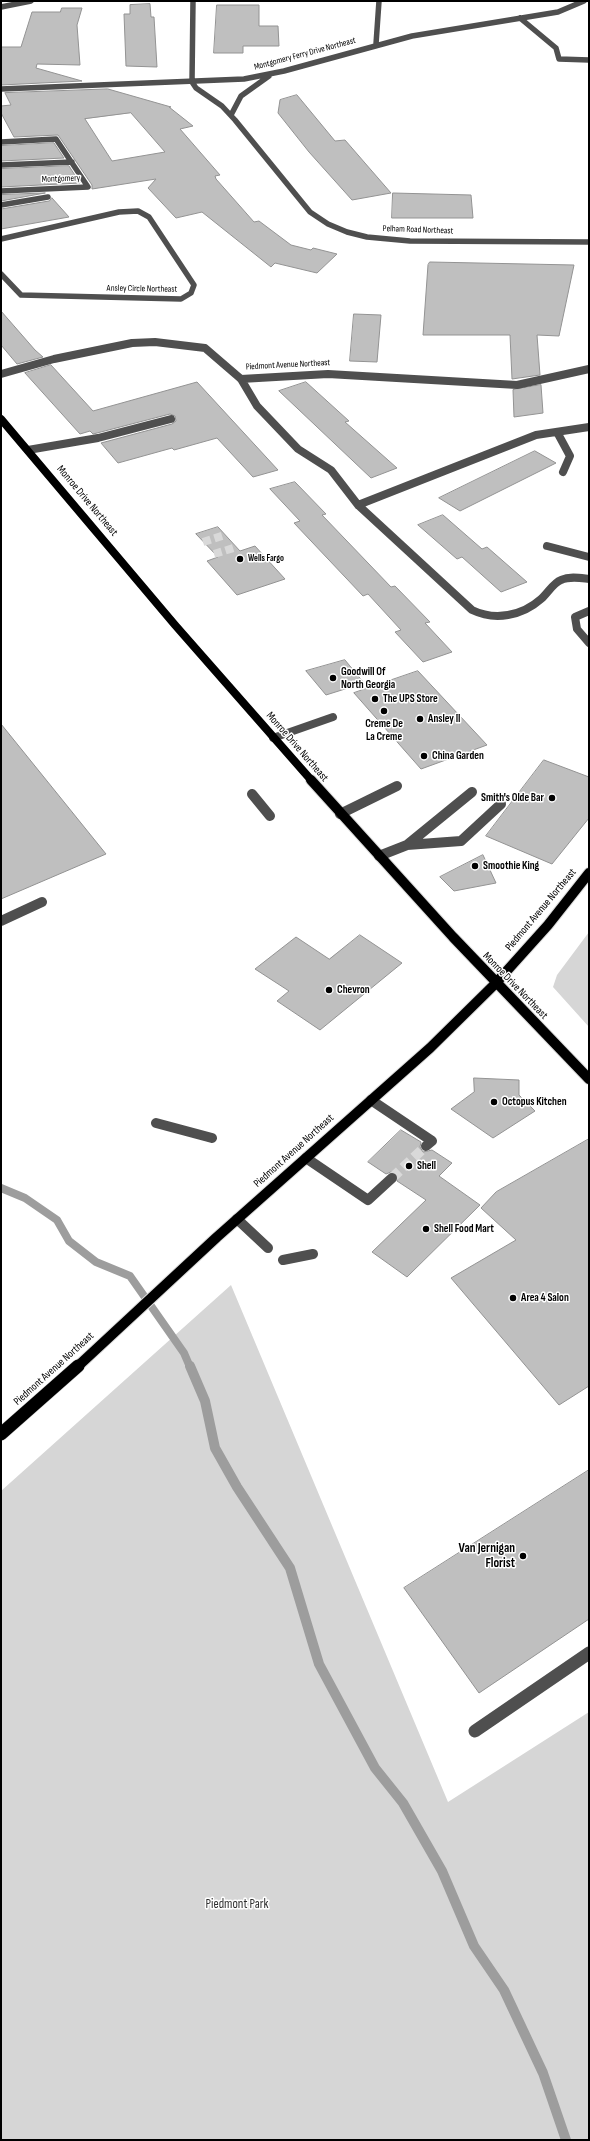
<!DOCTYPE html>
<html>
<head>
<meta charset="utf-8">
<style>
  body { margin:0 }
  #map { position:relative; width:590px; height:2141px; overflow:hidden; background:#fff; font-family:"Sofia Sans Condensed",sans-serif }
  canvas { display:block }
  .frame { position:absolute; inset:0; border:2px solid #000; pointer-events:none }
</style>
</head>
<body>
<div id="map">
<canvas width="590" height="2141"></canvas>
<div class="frame"></div>
</div>
<script>
const ctx = document.querySelector('canvas').getContext('2d');
ctx.lineJoin = 'round';
function fill(path, color) {
  ctx.fillStyle = color;
  ctx.fill(path, 'evenodd');
}
function strokePath(path, color, width, dash) {
  ctx.strokeStyle = color;
  ctx.lineWidth = width;
  ctx.lineCap = dash ? 'butt' : 'round';
  ctx.setLineDash(dash || []);
  ctx.stroke(path);
}
function drawText(font, color, halo, rows, align = 'center') {
  ctx.font = font + ' "Sofia Sans Condensed",sans-serif';
  ctx.lineWidth = 3;
  ctx.setLineDash([]);
  ctx.textBaseline = 'middle';
  ctx.strokeStyle = halo;
  ctx.fillStyle = color;
  for (const [text, x, y, turn = 0] of rows) {
    ctx.save();
    ctx.translate(x, y);
    ctx.rotate((+turn || 0) * Math.PI / 180);
    ctx.textAlign = isNaN(turn) ? turn : align;
    if (halo) ctx.strokeText(text, 0, 0);
    ctx.fillText(text, 0, 0);
    ctx.restore();
  }
}
fill(new Path2D(`
  M 589,932 L 589,1027 L 553,987 L 557,975 Z
  M 231,1285 L 448,1802 L 589,1712 L 589,2140 L 1,2140 L 1,1491 Z`), '#d6d6d6');
strokePath(new Path2D(`
  M 1,1188 L 25,1198 L 57,1220 L 69,1241 L 96,1262 L 130,1276 L 184,1353 L 190,1367`), '#9d9d9d', 8);
strokePath(new Path2D(`
  M 190,1366 L 205,1401 L 215,1448 L 237,1487 L 290,1568 L 319,1664 L 375,1768 L 403,1803 L 442,1871 L 474,1946 L 504,1990 L 543,2073 L 566,2140`), '#9d9d9d', 10);
const building = new Path2D(`
  M 150,4 L 151,17 L 154,17 L 157,67 L 126,66 L 124,14 L 130,14 L 130,5 Z
  M 217,5 L 259,5 L 259,26 L 278,26 L 279,46 L 243,46 L 243,53 L 214,53 Z
  M 62,8 L 82,8 L 77,25 L 80,65 L 37,64 L 36,68 L 82,81 L 1,85 L 1,47 L 21,47 L 32,12 L 60,12 Z
  M 108,89 L 171,107 L 169,107 L 193,126 L 180,129 L 220,175 L 215,176 L 216,179 L 254,222 L 259,221 L 291,245 L 311,250 L 313,248 L 337,254 L 317,273 L 275,263 L 271,267 L 202,212 L 176,218 L 148,188 L 156,179 L 92,189 L 92,185 L 58,135 L 14,137 L 1,113 L 1,106 L 11,105 L 5,93 ZM 131,113 L 165,152 L 112,161 L 85,119 Z
  M 297,95 L 335,141 L 345,140 L 391,193 L 352,200 L 309,152 L 278,113 L 280,100 Z
  M 54,143 L 64,158 L 1,161 L 1,146 Z
  M 69,166 L 80,183 L 1,187 L 1,169 Z
  M 45,193 L 1,201 L 1,195 Z
  M 393,193 L 471,195 L 473,218 L 392,218 Z
  M 52,198 L 69,217 L 1,229 L 1,209 L 49,201 Z
  M 430,262 L 574,265 L 559,336 L 537,335 L 540,375 L 512,379 L 510,335 L 423,335 L 428,265 Z
  M 1,311 L 35,350 L 43,357 L 17,364 L 1,345 Z
  M 354,314 L 381,315 L 377,362 L 350,361 Z
  M 51,365 L 93,411 L 197,382 L 278,470 L 253,477 L 217,438 L 174,450 L 172,448 L 118,463 L 101,443 L 172,424 L 176,421 L 175,416 L 170,414 L 97,433 L 93,434 L 90,431 L 80,434 L 25,373 Z
  M 306,382 L 349,421 L 345,422 L 397,468 L 371,478 L 279,391 Z
  M 541,385 L 543,413 L 514,417 L 513,390 Z
  M 535,451 L 556,463 L 460,511 L 439,498 Z
  M 295,482 L 326,514 L 322,515 L 391,587 L 395,586 L 430,622 L 425,623 L 452,652 L 423,662 L 395,632 L 401,630 L 368,594 L 363,596 L 294,523 L 300,521 L 270,489 Z
  M 443,515 L 482,549 L 487,547 L 527,582 L 501,592 L 462,557 L 457,559 L 418,525 Z
  M 218,527 L 240,551 L 255,546 L 285,579 L 237,595 L 207,561 L 218,557 L 196,534 Z
  M 345,660 L 364,683 L 326,695 L 306,671 Z
  M 418,671 L 487,745 L 421,769 L 354,693 Z
  M 1,724 L 106,854 L 1,899 Z
  M 544,760 L 589,777 L 589,818 L 552,864 L 486,836 Z
  M 483,855 L 496,883 L 454,891 L 440,877 Z
  M 360,935 L 402,963 L 320,1030 L 277,1001 L 289,991 L 255,969 L 296,937 L 329,959 Z
  M 474,1078 L 519,1080 L 519,1095 L 535,1111 L 493,1138 L 451,1109 L 474,1092 Z
  M 401,1130 L 421,1142 L 420,1147 L 423,1152 L 432,1150 L 452,1163 L 439,1176 L 480,1205 L 407,1277 L 372,1252 L 426,1200 L 397,1181 L 398,1177 L 396,1173 L 391,1172 L 386,1174 L 368,1162 Z
  M 589,1139 L 589,1386 L 559,1405 L 451,1278 L 516,1240 L 481,1208 L 496,1192 Z
  M 589,1470 L 589,1619 L 479,1693 L 404,1588 Z`);
fill(building, '#bfbfbf');
strokePath(building, '#939393', 1);
strokePath(new Path2D(`
  M 203,542 L 225,535
  M 214,554 L 237,547`), '#d9d9d9', 8, [8, 4]);
strokePath(new Path2D(`
  M 392,1178 L 426,1146`), '#d9d9d9', 10, [10, 5]);
const majorFar2 = new Path2D(`
  M 1,419 L 175,625 L 312,781`);
const majorFar1 = new Path2D(`
  M 311,780 L 453,937 L 589,1079
  M 77,1367 L 217,1237 L 430,1048 L 495,984 L 548,925 L 589,873`);
const major = new Path2D(`
  M 1,1434 L 78,1366`);
strokePath(majorFar2, '#dbdbdb', 8);
strokePath(majorFar1, '#dbdbdb', 12);
strokePath(major, '#dbdbdb', 14);
strokePath(new Path2D(`
  M 1,7 L 31,1
  M 520,18 L 556,48 L 559,59 L 589,60
  M 376,44 L 379,1
  M 192,82 L 196,88 L 222,106 L 235,120 L 310,212 L 328,224 L 347,232 L 367,237 L 410,241 L 589,242
  M 192,82 L 193,1
  M 1,89 L 244,79 L 284,71 L 412,36 L 558,12 L 584,1
  M 231,115 L 241,96 L 269,76
  M 1,142 L 56,139 L 88,187 L 1,191
  M 1,165 L 72,162
  M 1,205 L 48,197
  M 1,239 L 119,212 L 138,211 L 149,217 L 194,285 L 191,293 L 181,299 L 21,295 L 1,274`), '#4f4f4f', 5.5);
strokePath(new Path2D(`
  M 1,374 L 54,359 L 132,343 L 155,342 L 205,348 L 241,379 L 257,406 L 298,449 L 331,470 L 358,505 L 472,610 C 495,621 522,616 541,599 C 548,593 553,583 561,580 C 570,576 580,578 589,579
  M 241,379 L 328,374 L 517,385 L 589,369
  M 557,432 L 570,456 L 563,472
  M 28,450 L 98,438 L 171,419
  M 358,505 L 536,435 L 589,427
  M 547,546 L 589,557
  M 589,611 L 575,617 L 577,629 L 589,643
  M 273,738 L 333,717`), '#4f4f4f', 8);
strokePath(new Path2D(`
  M 252,794 L 270,816
  M 340,814 L 397,786
  M 407,845 L 472,792
  M 379,856 L 407,845 L 461,841 L 501,804
  M 1,921 L 42,902
  M 371,1100 L 432,1141 L 426,1146
  M 156,1123 L 212,1138
  M 306,1158 L 368,1200 L 392,1178
  M 237,1219 L 268,1248
  M 283,1260 L 313,1254`), '#4f4f4f', 10);
strokePath(new Path2D(`
  M 475,1731 L 589,1653`), '#4f4f4f', 13);
strokePath(majorFar2, '#000', 8);
strokePath(majorFar1, '#000', 10);
strokePath(major, '#000', 13);
for (const [x, y, r, color] of [
  [240,559,4,"#000"],
  [333,678,4,"#000"],
  [375,699,4,"#000"],
  [384,711,4,"#000"],
  [420,719,4,"#000"],
  [424,756,4,"#000"],
  [552,798,4,"#000"],
  [475,866,4,"#000"],
  [329,990,4,"#000"],
  [494,1102,4,"#000"],
  [409,1166,4,"#000"],
  [426,1229,4,"#000"],
  [513,1298,4,"#000"],
  [523,1556,4,"#000"]
]) {
  const dot = new Path2D();
  dot.arc(x, y, r, 0, 2 * Math.PI);
  ctx.fillStyle = color;
  ctx.fill(dot);
  strokePath(dot, '#fff', 1.5);
}
drawText('9px', '#000', '#fff', [
  ["Montgomery Ferry Drive Northeast",305,54,-15],
  ["Montgomery",61,179,-2],
  ["Pelham Road Northeast",418,230,2],
  ["Ansley Circle Northeast",142,289,1],
  ["Piedmont Avenue Northeast",288,365,-3]
]);
drawText('bold 9px', '#000', '#fff', [
  ["Wells Fargo",248,559]
], 'left');
drawText('11px', '#000', '#fff', [
  ["Monroe Drive Northeast",87,501,50],
  ["Monroe Drive Northeast",297,747,49],
  ["Piedmont Avenue Northeast",541,910,-50],
  ["Monroe Drive Northeast",515,986,46],
  ["Piedmont Avenue Northeast",294,1151,-42],
  ["Piedmont Avenue Northeast",54,1369,-42]
]);
drawText('bold 11px', '#000', '#fff', [
  ["Goodwill Of",341,672],
  ["North Georgia",341,685],
  ["The UPS Store",383,699],
  ["Ansley II",428,719],
  ["Creme De",384,724,"center"],
  ["La Creme",384,737,"center"],
  ["China Garden",432,756],
  ["Smith's Olde Bar",544,798,"right"],
  ["Smoothie King",483,866],
  ["Chevron",337,990],
  ["Octopus Kitchen",502,1102],
  ["Shell",417,1166],
  ["Shell Food Mart",434,1229],
  ["Area 4 Salon",521,1298]
], 'left');
drawText('bold 13px', '#000', '#fff', [
  ["Van Jernigan",515,1549],
  ["Florist",515,1564]
], 'right');
drawText('13px', '#2d2d2d', '#fff', [
  ["Piedmont Park",237,1905]
]);
</script>
</body>
</html>
